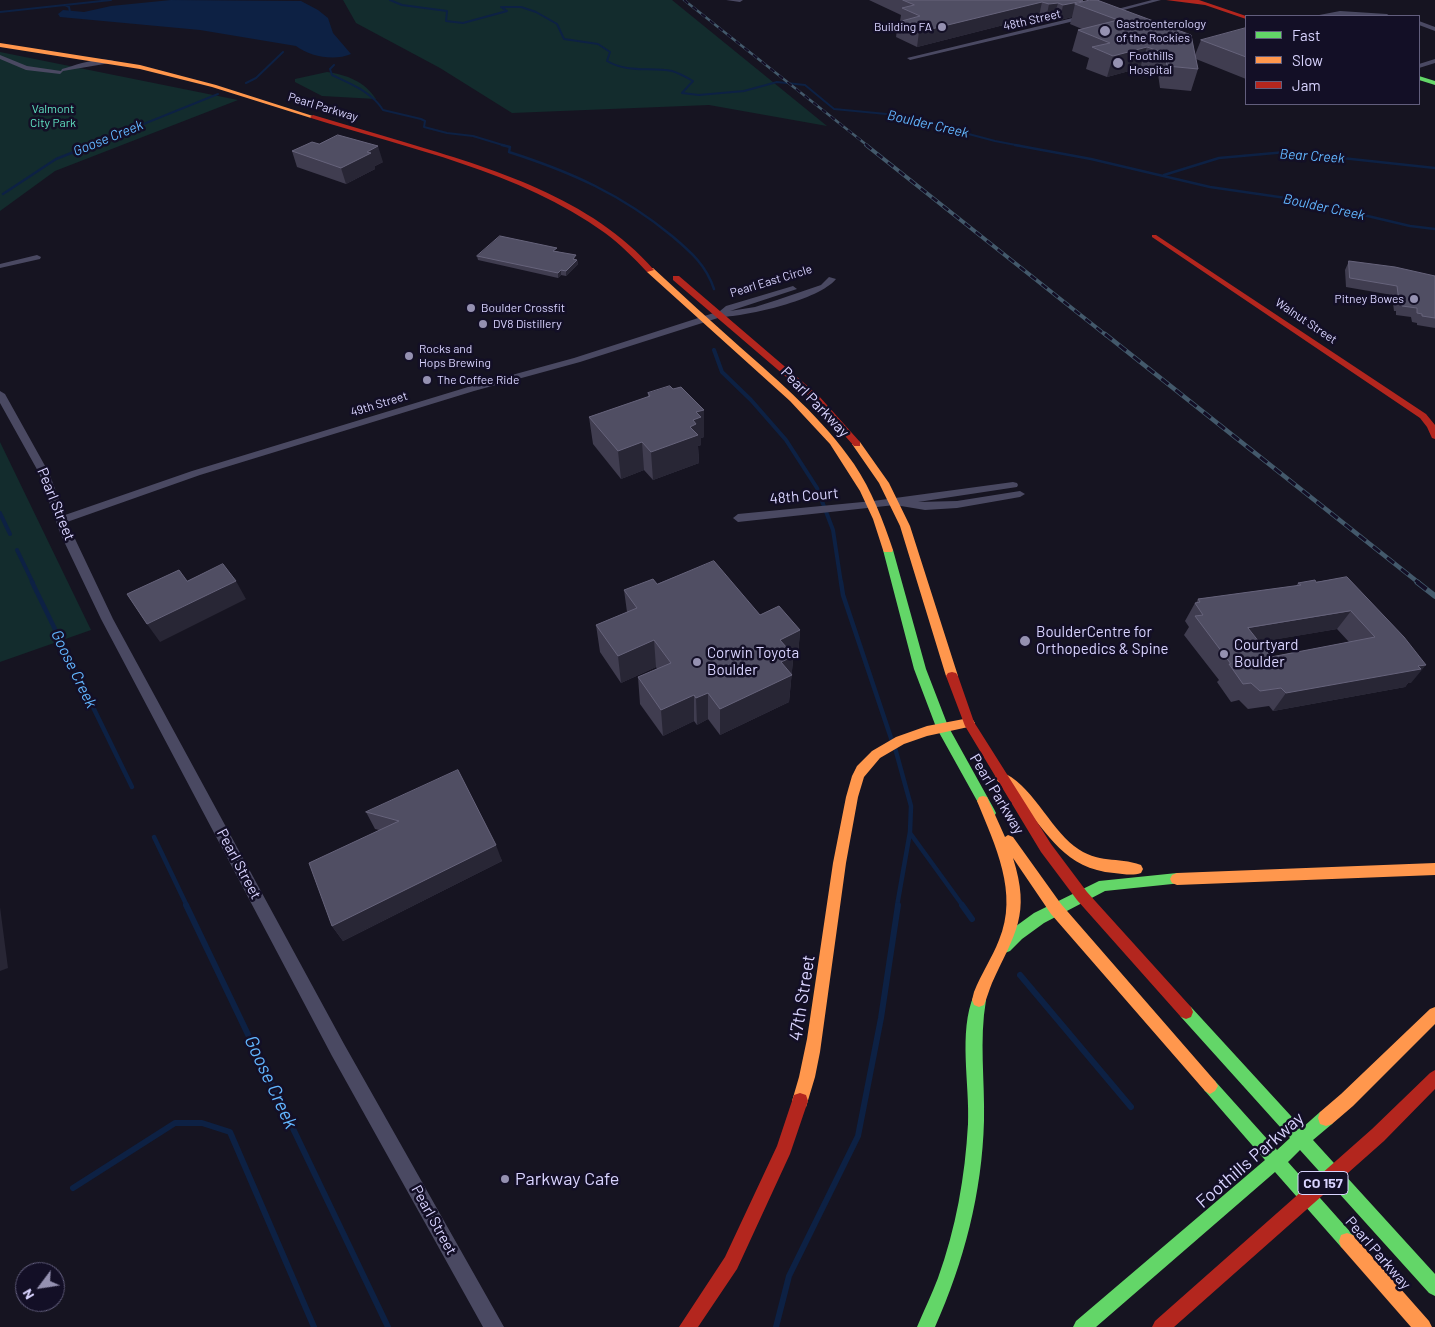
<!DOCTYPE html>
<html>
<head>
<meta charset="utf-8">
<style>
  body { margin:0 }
  #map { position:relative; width:1435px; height:1327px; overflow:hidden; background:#161421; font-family:Barlow,sans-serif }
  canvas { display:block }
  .legend { position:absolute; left:1245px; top:15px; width:175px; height:90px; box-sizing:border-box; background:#130f26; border:1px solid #625e7d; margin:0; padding:6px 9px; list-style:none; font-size:15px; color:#d9d4ff }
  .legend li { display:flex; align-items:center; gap:10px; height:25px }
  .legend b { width:25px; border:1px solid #625e7d }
  .north { position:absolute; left:15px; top:1262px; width:50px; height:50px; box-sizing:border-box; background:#130f26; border:1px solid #625e7d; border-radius:50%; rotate:239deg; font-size:14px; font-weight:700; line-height:20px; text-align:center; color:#d9d4ff }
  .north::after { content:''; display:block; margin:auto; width:18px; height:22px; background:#9591b1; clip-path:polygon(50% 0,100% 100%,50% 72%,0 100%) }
</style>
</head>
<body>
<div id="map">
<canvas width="1435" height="1327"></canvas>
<ul class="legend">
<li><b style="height:6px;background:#63d668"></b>Fast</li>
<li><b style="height:6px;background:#ff974d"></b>Slow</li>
<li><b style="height:6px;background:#b3261e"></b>Jam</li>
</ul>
<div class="north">N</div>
</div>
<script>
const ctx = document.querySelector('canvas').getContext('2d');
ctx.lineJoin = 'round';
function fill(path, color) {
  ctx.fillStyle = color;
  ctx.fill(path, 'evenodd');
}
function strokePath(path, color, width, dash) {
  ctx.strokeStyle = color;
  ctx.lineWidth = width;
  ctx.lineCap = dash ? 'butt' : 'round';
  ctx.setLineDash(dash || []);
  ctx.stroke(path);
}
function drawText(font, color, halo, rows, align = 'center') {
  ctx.font = font + ' Barlow,sans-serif';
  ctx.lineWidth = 5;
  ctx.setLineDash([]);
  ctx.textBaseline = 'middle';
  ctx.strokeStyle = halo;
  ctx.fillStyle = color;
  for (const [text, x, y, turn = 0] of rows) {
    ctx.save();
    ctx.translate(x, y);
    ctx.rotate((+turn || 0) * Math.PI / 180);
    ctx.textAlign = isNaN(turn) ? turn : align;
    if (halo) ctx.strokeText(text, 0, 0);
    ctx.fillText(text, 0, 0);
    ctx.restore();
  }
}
fill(new Path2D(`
  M 343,0 L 672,0 L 827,126 L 709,105 L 512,113 L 440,68 L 356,23 Z
  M 0,52 L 238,100 L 55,171 L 0,211 Z
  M 327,72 C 347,75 364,81 376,99 L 322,96 L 295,82 L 295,79 Z
  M 0,442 L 91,630 L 0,662 Z`), '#132c2d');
fill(new Path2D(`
  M 171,0 L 301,1 L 318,10 L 328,18 L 333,33 L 351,54 C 335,61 310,57 296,46 L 200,30 L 60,17 L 58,14 L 63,10 L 84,12 L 111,6 Z`), '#0d2144');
strokePath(new Path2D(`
  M 390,0 L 402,5 L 447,11 L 446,21 L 463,23 L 507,11 L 501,7 L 521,7 L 536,12 L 557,24 L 564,39 L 598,44 L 610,52 L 607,61 C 628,73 649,67 672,71 C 679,73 686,77 693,81 L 682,93 L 699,95 L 744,91 L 777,82 L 805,85 L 834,109 L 897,115 L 995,141 L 1021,146
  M 65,5 L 69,7 L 70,12 L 73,12
  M 0,12 L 111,0
  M 334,65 L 330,69 L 332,75 C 351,84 372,92 383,110 L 421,119 L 425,121 L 424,127 L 447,133 L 473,136 L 506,146
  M 246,83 L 256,78 L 283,52
  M 89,146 L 218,94`), '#0d2144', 2);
strokePath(new Path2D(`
  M 502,145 L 510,147 L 509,152 C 571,172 621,194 672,236 C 691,252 706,265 714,289
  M 1015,145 L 1091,159 L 1210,187 L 1300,200 L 1410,226 L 1435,229
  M 1164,175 L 1219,158 L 1286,152 L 1435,168
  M 3,194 L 56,159 L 92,145`), '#0d2144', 2.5);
strokePath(new Path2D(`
  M 714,350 L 722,372 L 751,400 L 786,440 L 817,488 L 833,530 L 841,583
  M 0,513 L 10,534
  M 17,550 L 33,583`), '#0d2144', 4);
strokePath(new Path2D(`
  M 32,582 L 132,787
  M 841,582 L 843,595 L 892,741
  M 895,748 L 911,806 L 910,832 L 897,906
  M 910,833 L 963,906
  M 154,837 L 187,906`), '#0d2144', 4.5);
strokePath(new Path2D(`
  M 186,905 L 388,1327
  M 962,905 L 972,919
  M 1020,975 L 1131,1107
  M 73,1188 L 175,1123 L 202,1123 L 230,1132 L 314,1327
  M 776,1327 L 789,1276 L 858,1136 L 881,1018 L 898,905`), '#0d2144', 6);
fill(new Path2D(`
  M 726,0 L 743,0 L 740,2 Z
  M 1152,0 L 1161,0 L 1105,15 L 1102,13 Z
  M 1340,11 L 1387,14 L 1390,16 L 1314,16 Z
  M 1085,15 L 1087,18 L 910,60 L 907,58 Z
  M 1419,21 L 1435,27 L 1435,31 L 1419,25 Z
  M 0,55 L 27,66 L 61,71 L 62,69 C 77,65 102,55 116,62 L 63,71 L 60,74 L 26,70 L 0,59 Z
  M 1435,59 L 1435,63 L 1419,68 L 1419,64 Z
  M 37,255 L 41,257 L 40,259 L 0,268 L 0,264 Z
  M 829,277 L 836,279 C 819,300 748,316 721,317 L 580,362 L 474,391 L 200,475 L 67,522 L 113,619 L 344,1044 L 504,1327 L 483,1327 L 332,1056 L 101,619 L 60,533 L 39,473 L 0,403 L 0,391 L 5,394 L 49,473 L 65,515 L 192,471 L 468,387 L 574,358 L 720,311 L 726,306 L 793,286 L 797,289 L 730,311 L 755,307 L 777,300 L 821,285 Z
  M 1013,482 L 1017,483 L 1018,485 L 1017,487 L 918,502 L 957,501 L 1020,491 L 1025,494 L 1020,497 L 957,508 L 925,510 L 895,505 L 738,522 L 733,518 L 738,514 L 873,501 Z`), '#4a4962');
fill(new Path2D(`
  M 1419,76 L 1435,81 L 1435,85 L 1419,80 Z
  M 888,547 L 893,550 L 926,669 L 948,726 L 994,809 L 996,813 L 994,817 L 990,819 L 986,817 L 936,727 L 914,669 L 883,550 Z
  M 1177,873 L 1182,875 L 1184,879 L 1182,883 L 1105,891 L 1044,923 L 1022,939 L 1010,951 L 1005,953 L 1000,951 L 998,946 L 1000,941 L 1012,929 L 1034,913 L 1099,881 Z
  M 979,993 L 984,995 L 986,1000 C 979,1041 985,1080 984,1121 C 982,1193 964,1262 935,1327 L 917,1327 C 924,1310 932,1294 938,1278 C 956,1228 965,1177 968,1124 C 970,1085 958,1032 974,995 Z
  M 1186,1005 L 1191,1007 L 1302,1128 L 1320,1112 L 1326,1110 L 1332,1112 L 1334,1118 L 1332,1124 L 1313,1140 L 1435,1274 L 1435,1296 L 1429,1293 L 1300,1150 L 1288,1162 L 1353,1235 L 1355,1241 L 1353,1247 L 1347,1249 L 1341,1247 L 1275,1172 L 1096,1327 L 1073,1327 L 1076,1321 L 1265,1160 L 1205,1091 L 1202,1086 L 1205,1081 L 1210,1078 L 1215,1081 L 1277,1150 L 1290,1138 L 1181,1017 L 1179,1012 L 1181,1007 Z`), '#63d668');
fill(new Path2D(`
  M 0,43 L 140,65 L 216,85 L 316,117 L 311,118 L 212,87 L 140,69 L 0,47 Z
  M 647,268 L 653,268 C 682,295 711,321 740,347 C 781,383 823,419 854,464 C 872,491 883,520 893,550 L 892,552 L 884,552 L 883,550 L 873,519 L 860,491 L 830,444 L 790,401 L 647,272 Z
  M 857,441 L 860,442 L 889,483 L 910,526 L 958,676 L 956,679 L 948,679 L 946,676 L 900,526 L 879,483 L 852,444 Z
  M 969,718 L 973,720 L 975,723 L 973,726 L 927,736 L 904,744 L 880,758 L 864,777 L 858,797 L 846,863 L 820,1052 L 815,1077 L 806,1107 L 800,1109 L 794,1107 L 792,1101 L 799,1077 L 807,1039 L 833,863 L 846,797 L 852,776 L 857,766 L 872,751 L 896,737 L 927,726 Z
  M 1001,772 C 1030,782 1050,828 1074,846 C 1099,865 1117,856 1141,865 L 1143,869 L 1141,873 C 1133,876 1123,874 1114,873 C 1065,869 1049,834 1019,801 C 1012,793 1000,787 995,777 L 997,773 Z
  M 983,796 L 987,797 L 1005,837 L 1008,835 L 1013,837 L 1061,904 L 1215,1081 L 1218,1086 L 1215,1091 L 1210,1094 L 1205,1091 L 1051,914 L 1013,858 C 1031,915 1015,933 992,983 C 989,990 987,998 984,1005 L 979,1007 L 974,1005 L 972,1000 L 974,992 C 981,974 992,958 999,940 C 1019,893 995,845 977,801 L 979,797 Z
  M 1435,863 L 1435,875 L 1177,885 L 1172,883 L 1170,879 L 1172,875 L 1177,873 Z
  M 1435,1007 L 1435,1024 L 1353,1106 L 1332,1124 L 1326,1126 L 1320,1124 L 1318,1118 L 1320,1112 L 1341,1094 L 1430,1009 Z
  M 1347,1233 L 1353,1235 L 1429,1321 L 1432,1327 L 1411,1327 L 1341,1247 L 1339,1241 L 1341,1235 Z`), '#ff974d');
fill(new Path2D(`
  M 1166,0 L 1199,0 L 1246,16 L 1246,19 L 1205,5 Z
  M 313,115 C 343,124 374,133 404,142 C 491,168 592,198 654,270 L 647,272 C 634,258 620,244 605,233 C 519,171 410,149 311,118 L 310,117 Z
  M 1152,235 L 1156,235 L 1426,414 L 1435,425 L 1435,439 L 1432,438 L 1427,427 L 1420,418 L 1152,237 Z
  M 673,276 L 679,276 L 818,395 L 860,442 L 860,446 L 854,446 L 812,399 L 673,280 Z
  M 952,672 L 956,673 L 958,676 L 974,722 L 1051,844 L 1087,892 L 1191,1007 L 1193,1012 L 1191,1017 L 1186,1019 L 1181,1017 L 1077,900 L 1041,852 L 965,726 L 946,676 L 948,673 Z
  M 1435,1070 L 1435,1089 L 1384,1141 L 1174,1327 L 1152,1327 L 1155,1321 L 1372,1129 L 1430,1073 Z
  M 800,1093 L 806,1095 L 808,1101 L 790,1154 L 737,1269 L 698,1327 L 679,1327 L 725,1257 L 777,1146 L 794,1095 Z`), '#b3261e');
const railFar3 = new Path2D(`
  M 684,0 L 868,146`);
const railFar2 = new Path2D(`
  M 866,145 L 1107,336`);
const railFar1 = new Path2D(`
  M 1105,334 L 1419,583`);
const rail = new Path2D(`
  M 1417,582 L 1435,596`);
strokePath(railFar3, '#43596b', 2.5);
strokePath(railFar2, '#43596b', 4);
strokePath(railFar1, '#43596b', 4.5);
strokePath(rail, '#43596b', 5.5);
strokePath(railFar3, '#130f26', 2, [5.5]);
strokePath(railFar2, '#130f26', 2.5, [7]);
strokePath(railFar1, '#130f26', 3, [9]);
strokePath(rail, '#130f26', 4, [12]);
fill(new Path2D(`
  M 869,0 L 1081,0 L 1082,2 L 1195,55 L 1201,40 L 1246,28 L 1246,79 L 1196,59 L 1198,69 L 1191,91 L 1160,88 L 1158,74 L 1140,68 L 1107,77 L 1086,69 L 1089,58 L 1072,51 L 1078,30 L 1082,29 L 1070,24 L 1072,17 L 1060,20 L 1054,17 L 1046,19 L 1039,16 L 917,47 L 896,37 L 898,22 L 900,21 L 901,15 Z
  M 292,151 L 383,162 L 375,166 L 375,169 L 346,184 L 297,167 Z
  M 557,251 L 577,260 L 578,264 L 566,276 L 561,275 L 558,278 L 478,260 L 477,256 Z
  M 1349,261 L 1435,276 L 1435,328 L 1417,325 L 1417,323 L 1412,322 L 1411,317 L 1396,315 L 1396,311 L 1394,311 L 1392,295 L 1346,287 L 1345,270 Z
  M 673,389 L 704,410 L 704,437 L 701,438 L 701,445 L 698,446 L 699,463 L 653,480 L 644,470 L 621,479 L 593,444 L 589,417 L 648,397 L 648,393 Z
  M 1347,577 L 1411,683 L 1408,683 L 1405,687 L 1273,711 L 1269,706 L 1248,709 L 1239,700 L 1231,702 L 1217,682 L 1219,680 L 1184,635 L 1189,627 L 1185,621 L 1195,603 L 1196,603 L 1198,599 L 1296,586 L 1298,583 L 1316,582 ZM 1337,629 L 1349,642 L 1271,657 L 1259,642 Z
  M 657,584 L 760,615 L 800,630 L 798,657 L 793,660 L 789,702 L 720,735 L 708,719 L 697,725 L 694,721 L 663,736 L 640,704 L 638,677 L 657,669 L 656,667 L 621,683 L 600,652 L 596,625 L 627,612 L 624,590 Z
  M 458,770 L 502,861 L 343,941 L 332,926 L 379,830 L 375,829 L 366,812 Z`), '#403d50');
fill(new Path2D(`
  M 1083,1 L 1081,6 L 1075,4 L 1072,17 L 1060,20 L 1063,5 Z
  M 1042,2 L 1039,16 L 917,47 L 919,32 Z
  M 1058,3 L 1054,17 L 1046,19 L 1049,4 Z
  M 1147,47 L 1140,68 L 1107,77 L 1113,56 Z
  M 378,146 L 383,162 L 375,166 L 375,169 L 346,184 L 341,168 L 367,152 Z
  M 577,260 L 578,264 L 566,276 L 566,271 Z
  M 561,270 L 561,275 L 558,278 L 558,273 Z
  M 704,410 L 704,437 L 701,438 L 701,445 L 698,446 L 699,463 L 653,480 L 651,452 L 690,427 L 696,412 Z
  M 642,442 L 644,470 L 621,479 L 618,451 Z
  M 236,581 L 246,599 L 160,642 L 147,624 Z
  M 1351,611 L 1337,629 L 1237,646 L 1248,628 Z
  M 800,630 L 798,657 L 793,660 L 789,702 L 720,735 L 720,709 L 780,640 Z
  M 654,640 L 656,667 L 621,683 L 618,656 Z
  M 1426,665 L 1411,683 L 1408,683 L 1405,687 L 1273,711 L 1286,693 Z
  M 708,693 L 708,719 L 697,725 L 696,698 Z
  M 694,695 L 694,721 L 663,736 L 661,710 Z
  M 496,845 L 502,861 L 343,941 L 332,926 Z
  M 0,907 L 8,968 L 0,971 Z`), '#282635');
const building = new Path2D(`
  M 903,0 L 1081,0 L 1083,1 L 1063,5 L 1058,3 L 1049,4 L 1042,2 L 919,32 L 898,22 L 920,16 L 902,8 L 914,5 Z
  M 1090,0 L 1097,0 L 1191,35 L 1198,69 L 1167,66 L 1165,53 L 1147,47 L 1113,56 L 1092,47 L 1110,43 L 1078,30 L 1118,20 L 1075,4 Z
  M 1246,28 L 1246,57 L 1201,40 Z
  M 338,135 L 378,146 L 367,152 L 371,153 L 341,168 L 292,151 L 312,142 L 319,144 Z
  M 500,236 L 557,248 L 553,251 L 576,255 L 573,259 L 577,260 L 566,271 L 561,270 L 558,273 L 477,256 Z
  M 1349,261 L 1395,267 L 1435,276 L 1435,318 L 1422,316 L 1422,314 L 1417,313 L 1417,308 L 1402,306 L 1401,302 L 1399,302 L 1397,286 L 1350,278 Z
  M 670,386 L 673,389 L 681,387 L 704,410 L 696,412 L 701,417 L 693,420 L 696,424 L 690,427 L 698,435 L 651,452 L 642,442 L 618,451 L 589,417 L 650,396 L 648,393 Z
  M 714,561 L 760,615 L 779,606 L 800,630 L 780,640 L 794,656 L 781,662 L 792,675 L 720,709 L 708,693 L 696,698 L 694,695 L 661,710 L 638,677 L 671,663 L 654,640 L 618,656 L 596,625 L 637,608 L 624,590 L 653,579 L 657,584 Z
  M 223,564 L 236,581 L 147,624 L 127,594 L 179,570 L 187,581 Z
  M 1347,577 L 1404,637 L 1426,665 L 1418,666 L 1421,669 L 1286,693 L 1281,688 L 1260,691 L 1251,683 L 1243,684 L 1229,664 L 1231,664 L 1195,616 L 1203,615 L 1195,603 L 1200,602 L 1198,599 L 1301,585 L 1298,583 L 1315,580 L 1316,582 ZM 1351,611 L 1375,637 L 1271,657 L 1248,628 Z
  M 458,770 L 496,845 L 332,926 L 309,863 L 399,821 L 366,812 Z`);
fill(building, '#504e63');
strokePath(building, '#66637b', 1);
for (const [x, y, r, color] of [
  [942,27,5,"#9591b1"],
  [1105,31,6,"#9591b1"],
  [1118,63,6,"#9591b1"],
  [1414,299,5,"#9591b1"],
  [471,308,5,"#9591b1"],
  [483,324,5,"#9591b1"],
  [409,356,5,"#9591b1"],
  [427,380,5,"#9591b1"],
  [1025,641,6,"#9591b1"],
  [1224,654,5,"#9591b1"],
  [697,662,5,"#9591b1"],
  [505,1179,5,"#9591b1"]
]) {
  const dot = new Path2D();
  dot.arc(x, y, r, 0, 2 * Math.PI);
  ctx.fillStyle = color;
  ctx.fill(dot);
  strokePath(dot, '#130f26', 2);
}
drawText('12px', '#d9d4ff', '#130f26', [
  ["48th Street",1032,20,-13],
  ["Pearl Parkway",323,107,17],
  ["Pearl East Circle",771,281,-17],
  ["Walnut Street",1306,321,34],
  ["49th Street",379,404,-17]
]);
drawText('12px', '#d9d4ff', '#130f26', [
  ["Gastroenterology",1116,24],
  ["of the Rockies",1116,38],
  ["Building FA",932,27,"right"],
  ["Foothills",1129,56],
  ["Hospital",1129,70],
  ["Pitney Bowes",1404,299,"right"],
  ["Boulder Crossfit",481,308],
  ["DV8 Distillery",493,324],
  ["Rocks and",419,349],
  ["Hops Brewing",419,363],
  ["The Coffee Ride",437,380]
], 'left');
drawText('12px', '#5fe0c0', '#130f26', [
  ["Valmont",53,109],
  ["City Park",53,123]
]);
drawText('italic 14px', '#62b6ff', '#130f26', [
  ["Boulder Creek",928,124,13],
  ["Goose Creek",108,138,-22],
  ["Bear Creek",1312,156,4],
  ["Boulder Creek",1324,207,12]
]);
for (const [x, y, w] of [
  [1323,1183,50]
]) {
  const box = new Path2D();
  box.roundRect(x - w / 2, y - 11.5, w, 23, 4);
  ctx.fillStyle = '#130f26';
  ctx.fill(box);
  strokePath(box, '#d9d4ff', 1);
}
drawText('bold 14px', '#d9d4ff', null, [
  ["CO 157",1323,1183]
]);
drawText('15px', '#d9d4ff', '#130f26', [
  ["Pearl Parkway",815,402,46],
  ["48th Court",804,496,-5],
  ["Pearl Street",56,504,68],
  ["Pearl Parkway",997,794,59],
  ["Pearl Street",239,864,62],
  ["Pearl Street",434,1220,61],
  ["Pearl Parkway",1378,1253,49]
]);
drawText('15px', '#d9d4ff', '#130f26', [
  ["BoulderCentre for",1036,632],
  ["Orthopedics & Spine",1036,649],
  ["Courtyard",1234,645],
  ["Boulder",1234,662],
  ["Corwin Toyota",707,653],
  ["Boulder",707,670]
], 'left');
drawText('italic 16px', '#62b6ff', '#130f26', [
  ["Goose Creek",74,669,64]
]);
drawText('18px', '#d9d4ff', '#130f26', [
  ["47th Street",802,998,-81],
  ["Foothills Parkway",1250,1160,-41]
]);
drawText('18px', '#d9d4ff', '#130f26', [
  ["Parkway Cafe",515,1179]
], 'left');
drawText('italic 19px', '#62b6ff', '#130f26', [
  ["Goose Creek",271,1082,65]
]);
</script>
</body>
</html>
